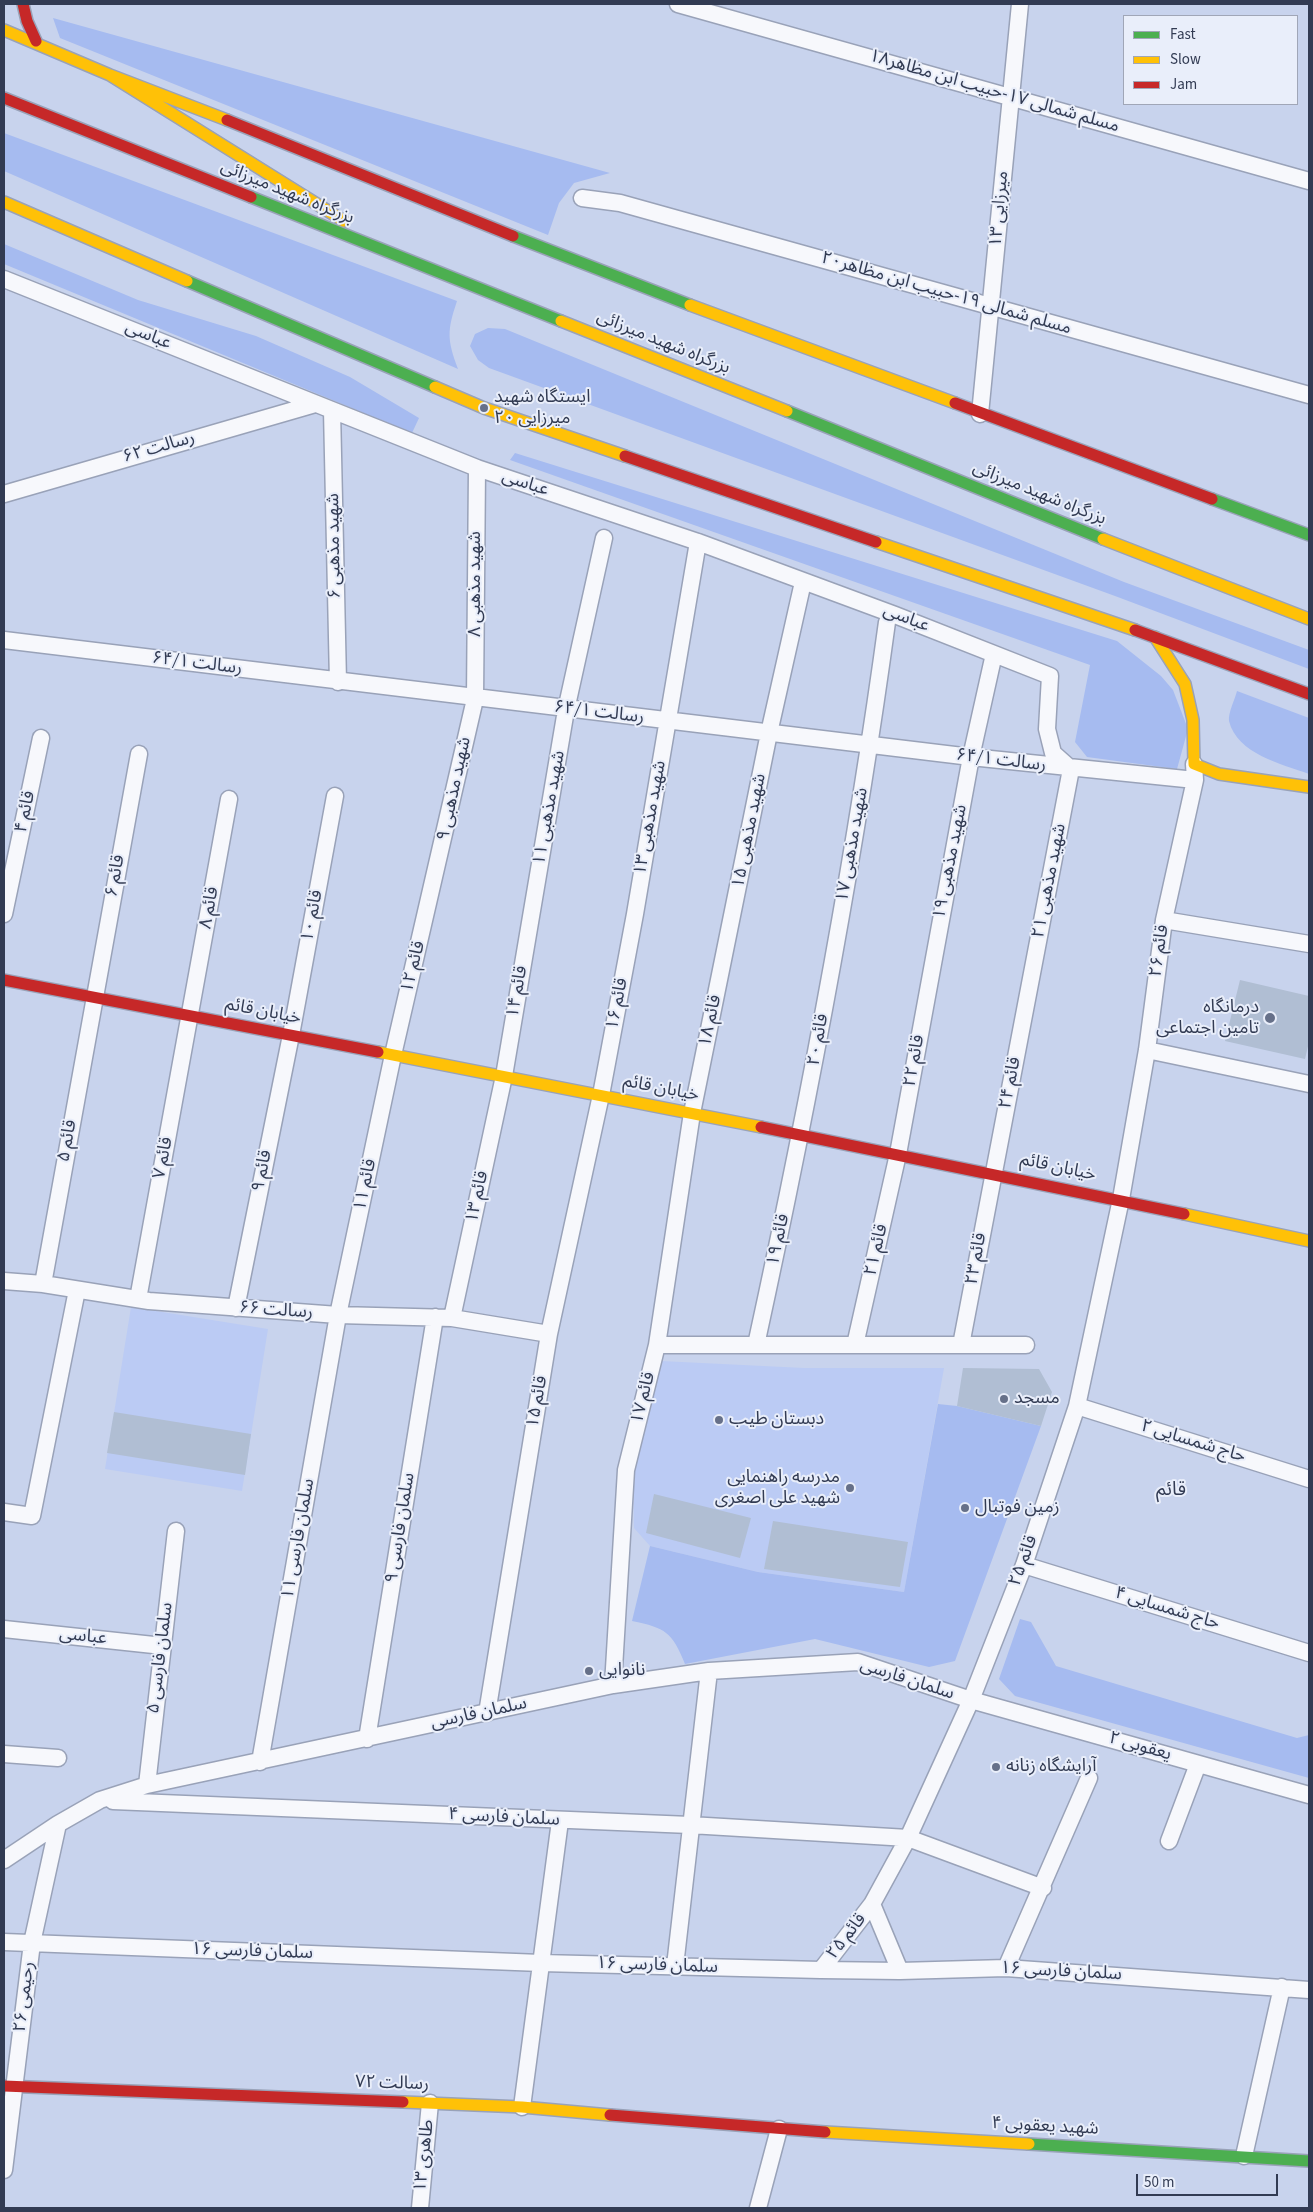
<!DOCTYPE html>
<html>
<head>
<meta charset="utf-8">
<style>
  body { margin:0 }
  #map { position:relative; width:1313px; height:2212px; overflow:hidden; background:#c8d3ed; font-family:"Source Sans 3",sans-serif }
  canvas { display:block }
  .frame { position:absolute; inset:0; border:5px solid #323b53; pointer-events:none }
  .legend { position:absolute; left:1123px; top:15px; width:175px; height:90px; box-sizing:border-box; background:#e9eefa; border:1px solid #a0a6b7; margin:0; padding:6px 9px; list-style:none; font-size:15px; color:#323b53 }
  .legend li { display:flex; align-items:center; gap:10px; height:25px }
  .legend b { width:25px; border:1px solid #a0a6b7 }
  .scale { position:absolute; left:1136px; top:2174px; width:142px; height:22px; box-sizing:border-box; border:2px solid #323b53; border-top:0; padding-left:6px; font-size:15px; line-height:18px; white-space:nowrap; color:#323b53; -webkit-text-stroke:4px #e9eefa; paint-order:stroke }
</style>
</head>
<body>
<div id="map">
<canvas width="1313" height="2212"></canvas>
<div class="frame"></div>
<ul class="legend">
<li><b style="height:6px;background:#4caf50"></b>Fast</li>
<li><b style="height:6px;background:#ffc107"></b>Slow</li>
<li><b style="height:6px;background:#c62828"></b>Jam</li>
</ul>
<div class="scale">50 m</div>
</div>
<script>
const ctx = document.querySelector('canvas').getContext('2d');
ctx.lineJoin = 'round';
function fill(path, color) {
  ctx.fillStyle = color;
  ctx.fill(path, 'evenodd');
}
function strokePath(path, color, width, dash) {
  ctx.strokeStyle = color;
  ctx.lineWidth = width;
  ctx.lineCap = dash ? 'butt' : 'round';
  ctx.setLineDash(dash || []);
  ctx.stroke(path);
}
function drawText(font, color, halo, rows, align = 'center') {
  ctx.font = font + ' "Source Sans 3","Noto Sans Arabic",sans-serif';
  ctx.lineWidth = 4;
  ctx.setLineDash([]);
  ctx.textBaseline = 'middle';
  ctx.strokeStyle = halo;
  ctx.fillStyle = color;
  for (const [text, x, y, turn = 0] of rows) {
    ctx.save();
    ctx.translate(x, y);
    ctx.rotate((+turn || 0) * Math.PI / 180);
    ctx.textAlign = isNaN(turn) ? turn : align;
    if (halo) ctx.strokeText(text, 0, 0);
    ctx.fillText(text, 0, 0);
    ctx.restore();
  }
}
fill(new Path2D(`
  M 131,1307 L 268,1329 L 242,1491 L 105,1469 Z
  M 661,1361 L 804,1368 L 944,1368 L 904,1592 L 758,1572 L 650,1546 L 634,1528 L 633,1472 Z`), '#bbcbf4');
fill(new Path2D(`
  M 53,18 L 610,173 L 574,183 L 559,203 L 548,235 L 60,38 Z
  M 4,133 L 457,301 C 447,331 447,339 458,369 L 4,171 Z
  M 4,244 L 138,300 L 256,336 L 350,377 L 419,418 L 412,433 L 4,264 Z
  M 488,328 L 505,329 L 1124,582 L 1309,650 L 1309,669 L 1115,596 L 489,368 L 478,360 L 470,346 L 475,334 Z
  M 515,453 L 1117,641 L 1161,676 L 1173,690 L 1188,729 L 1177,769 L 1087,757 L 1075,742 L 1090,665 L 510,460 Z
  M 1237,691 L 1309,718 L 1309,774 C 1282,764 1237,754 1229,721 C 1228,713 1235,699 1237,691 Z
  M 938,1404 L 957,1406 L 1041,1426 L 955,1661 L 929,1667 L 815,1639 L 685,1664 C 672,1632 666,1628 632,1621 L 650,1546 L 758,1572 L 904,1592 Z
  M 1020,1619 L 1031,1622 L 1056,1666 L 1297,1738 L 1309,1735 L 1309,1778 L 1015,1696 L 999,1679 Z`), '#a6bbf0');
fill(new Path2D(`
  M 1240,980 L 1309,996 L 1309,1042 L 1305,1059 L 1225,1041 Z
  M 963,1368 L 1039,1369 L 1052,1392 L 1041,1426 L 957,1406 Z
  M 114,1412 L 251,1434 L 245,1475 L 107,1453 Z
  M 654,1494 L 751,1518 L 740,1558 L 646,1533 Z
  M 773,1521 L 908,1542 L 900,1587 L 764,1569 Z`), '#b0bed3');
const street = new Path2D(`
  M 678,4 L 1309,181
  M 582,198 L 620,203 L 1309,395
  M 4,279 L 477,468 L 698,542 L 895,615 L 1050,676 L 1047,729 L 1053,753 L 1071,769 L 961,1345
  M 332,410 L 338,682
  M 980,414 L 1020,4
  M 4,494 L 315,404
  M 4,640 L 971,757 L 1195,780
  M 4,914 L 41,738
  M 1164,920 L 1309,944
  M 1147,1050 L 1309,1084
  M 4,1281 L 43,1284 L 149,1301 L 338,1315 L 452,1318 L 549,1334
  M 43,1284 L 139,754
  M 138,1299 L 229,799
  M 236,1308 L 291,1035 L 335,796
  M 452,1318 L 504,1076 L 566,710 L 604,538
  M 657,1345 L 1026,1345
  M 756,1345 C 808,1106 854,865 887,622
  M 855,1345 L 898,1154 L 971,757 L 994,654
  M 1077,1406 L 1309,1479
  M 4,1512 L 32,1516 L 77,1290
  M 1024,1565 L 1309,1653
  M 4,1629 L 163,1646
  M 613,1685 L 626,1470 L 657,1345 L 692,1113 L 769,733 L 803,582
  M 487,1713 L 549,1334 L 601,1095 L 635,914 L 698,542
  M 367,1739 L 435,1317
  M 4,1754 L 58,1758
  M 260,1762 L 338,1315 L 393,1055 L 475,699 L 477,468
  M 147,1785 L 176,1531
  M 113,1801 L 690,1825 L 908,1838 L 1043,1888
  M 1169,1841 L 1198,1764
  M 4,1860 L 58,1824 L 100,1800 L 147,1785 L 613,1685 L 709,1671 L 858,1662 L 971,1700 L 1309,1795
  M 4,1942 L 541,1963 L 821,1970 L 900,1971 L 1006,1968 L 1309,1990
  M 675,1966 L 709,1671
  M 1006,1968 L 1089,1778
  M 821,1970 L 872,1904
  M 900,1971 L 872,1904 L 908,1838 L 971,1700 L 1024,1565 L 1077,1406 L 1121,1199 L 1147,1050 L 1164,920 L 1195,780 L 1194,764
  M 522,2107 L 560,1821
  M 1244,2156 L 1282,1987
  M 4,2170 L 32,1943 L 58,1824
  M 420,2208 L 430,2103
  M 758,2208 L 779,2129`);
const fast = new Path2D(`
  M 251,197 L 561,321
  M 513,236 L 690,305
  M 187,281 L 435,387
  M 787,411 L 1103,539
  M 1212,499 L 1309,535
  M 1029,2144 L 1309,2161`);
const slow = new Path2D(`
  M 4,30 L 110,75 L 227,120
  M 110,75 L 344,221
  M 4,202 L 187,281
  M 690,305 L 955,403
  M 561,321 L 787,411
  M 435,387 L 484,408 L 625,456
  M 1103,539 L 1309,619
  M 876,542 L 1135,630
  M 1155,637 L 1185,684 L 1193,720 L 1194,764 L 1219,774 L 1309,787
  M 378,1052 L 761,1127
  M 1184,1214 L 1309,1241
  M 403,2102 L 522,2107 L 610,2115
  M 825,2132 L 1029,2144`);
const jam = new Path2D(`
  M 23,4 L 27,21 L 36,41
  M 4,98 L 251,197
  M 227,120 L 513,236
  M 955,403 L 1212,499
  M 625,456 L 876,542
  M 1135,630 L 1309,694
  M 4,980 L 378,1052
  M 761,1127 L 1184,1214
  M 4,2086 L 403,2102
  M 610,2115 L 825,2132`);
strokePath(street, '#99a2b8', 19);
strokePath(fast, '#99a2b8', 14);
strokePath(slow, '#99a2b8', 14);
strokePath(jam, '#99a2b8', 14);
strokePath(street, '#f7f8fc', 16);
strokePath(fast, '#4caf50', 11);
strokePath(slow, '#ffc107', 11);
strokePath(jam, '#c62828', 11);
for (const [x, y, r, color] of [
  [484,408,5,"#667089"],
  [1270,1018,6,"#667089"],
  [1004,1399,5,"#667089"],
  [719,1420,5,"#667089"],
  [850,1488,5,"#667089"],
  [965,1508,5,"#667089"],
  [589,1671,5,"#667089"],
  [996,1767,5,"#667089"]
]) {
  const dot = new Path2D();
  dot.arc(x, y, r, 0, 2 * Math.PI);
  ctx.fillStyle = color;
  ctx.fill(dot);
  strokePath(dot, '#e9eefa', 2);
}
drawText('18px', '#323b53', '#e9eefa', [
  ["مسلم شمالی ۱۷-حبیب ابن مظاهر۱۸",994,92,16],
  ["بزرگراه شهید میرزائی",287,193,22],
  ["میرزایی ۱۳",1000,209,-85],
  ["مسلم شمالی ۱۹-حبیب ابن مظاهر۲۰",946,294,16],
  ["عباسی",148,336,22],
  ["بزرگراه شهید میرزائی",663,343,22],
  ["رسالت ۶۲",159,448,-16],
  ["عباسی",525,484,18],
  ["بزرگراه شهید میرزائی",1039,494,22],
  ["شهید مذهبی ۶",335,546,-91],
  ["شهید مذهبی ۸",476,584,-90],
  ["عباسی",906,619,21],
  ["رسالت ۶۴/۱",197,664,7],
  ["رسالت ۶۴/۱",599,713,7],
  ["رسالت ۶۴/۱",1001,761,7],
  ["شهید مذهبی ۹",455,789,-78],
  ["شهید مذهبی ۱۱",550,808,-80],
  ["قائم ۴",26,812,-78],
  ["شهید مذهبی ۱۳",651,818,-80],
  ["شهید مذهبی ۱۵",750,831,-79],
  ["شهید مذهبی ۱۷",853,845,-80],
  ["شهید مذهبی ۱۹",951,862,-79],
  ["قائم ۶",116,876,-80],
  ["شهید مذهبی ۲۱",1050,881,-79],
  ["قائم ۸",210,908,-80],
  ["قائم ۱۰",313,916,-79],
  ["قائم ۲۶",1160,951,-82],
  ["قائم ۱۲",414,967,-76],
  ["قائم ۱۴",518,992,-80],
  ["قائم ۱۶",618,1004,-79],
  ["خیابان قائم",263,1012,11],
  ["قائم ۱۸",711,1021,-78],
  ["قائم ۲۰",819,1040,-80],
  ["قائم ۲۲",915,1061,-80],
  ["قائم ۲۴",1011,1083,-79],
  ["خیابان قائم",661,1089,11],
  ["قائم ۵",68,1141,-80],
  ["قائم ۷",164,1158,-79],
  ["خیابان قائم",1058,1168,12],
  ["قائم ۹",263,1171,-79],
  ["قائم ۱۱",366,1185,-78],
  ["قائم ۱۳",478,1197,-78],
  ["قائم ۱۹",779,1240,-78],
  ["قائم ۲۱",877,1250,-77],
  ["قائم ۲۳",977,1259,-80],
  ["رسالت ۶۶",276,1311,4],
  ["قائم ۱۷",644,1398,-76],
  ["قائم ۱۵",538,1402,-80],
  ["حاج شمسایی ۲",1193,1442,17],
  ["سلمان فارسی ۹",401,1528,-81],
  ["سلمان فارسی ۱۱",299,1539,-80],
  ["قائم ۲۵",1024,1561,-70],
  ["حاج شمسایی ۴",1167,1609,17],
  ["عباسی",83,1637,6],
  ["سلمان فارسی ۵",161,1658,-83],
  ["سلمان فارسی",907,1680,18],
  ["سلمان فارسی",479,1714,-12],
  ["یعقوبی ۲",1140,1747,16],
  ["سلمان فارسی ۴",504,1818,3],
  ["قائم ۲۵",847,1937,-52],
  ["سلمان فارسی ۱۶",252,1952,2],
  ["سلمان فارسی ۱۶",657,1966,2],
  ["سلمان فارسی ۱۶",1061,1972,3],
  ["رحیمی ۲۶",25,1997,-83],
  ["رسالت ۷۲",392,2084,2],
  ["شهید یعقوبی ۴",1045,2127,3],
  ["طاهری ۱۳",425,2156,-84]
]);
drawText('18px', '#323b53', '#e9eefa', [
  ["ایستگاه شهید",494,398],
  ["میرزایی ۲۰",494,419],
  ["درمانگاه",1259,1008,"right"],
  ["تامین اجتماعی",1259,1029,"right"],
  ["مسجد",1014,1399],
  ["دبستان طیب",729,1420],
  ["مدرسه راهنمایی",840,1478,"right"],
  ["شهید علی اصغری",840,1499,"right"],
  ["زمین فوتبال",975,1508],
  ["نانوایی",599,1671],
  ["آرایشگاه زنانه",1006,1767]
], 'left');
drawText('19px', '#323b53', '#e9eefa', [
  ["قائم",1171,1491]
]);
</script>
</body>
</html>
